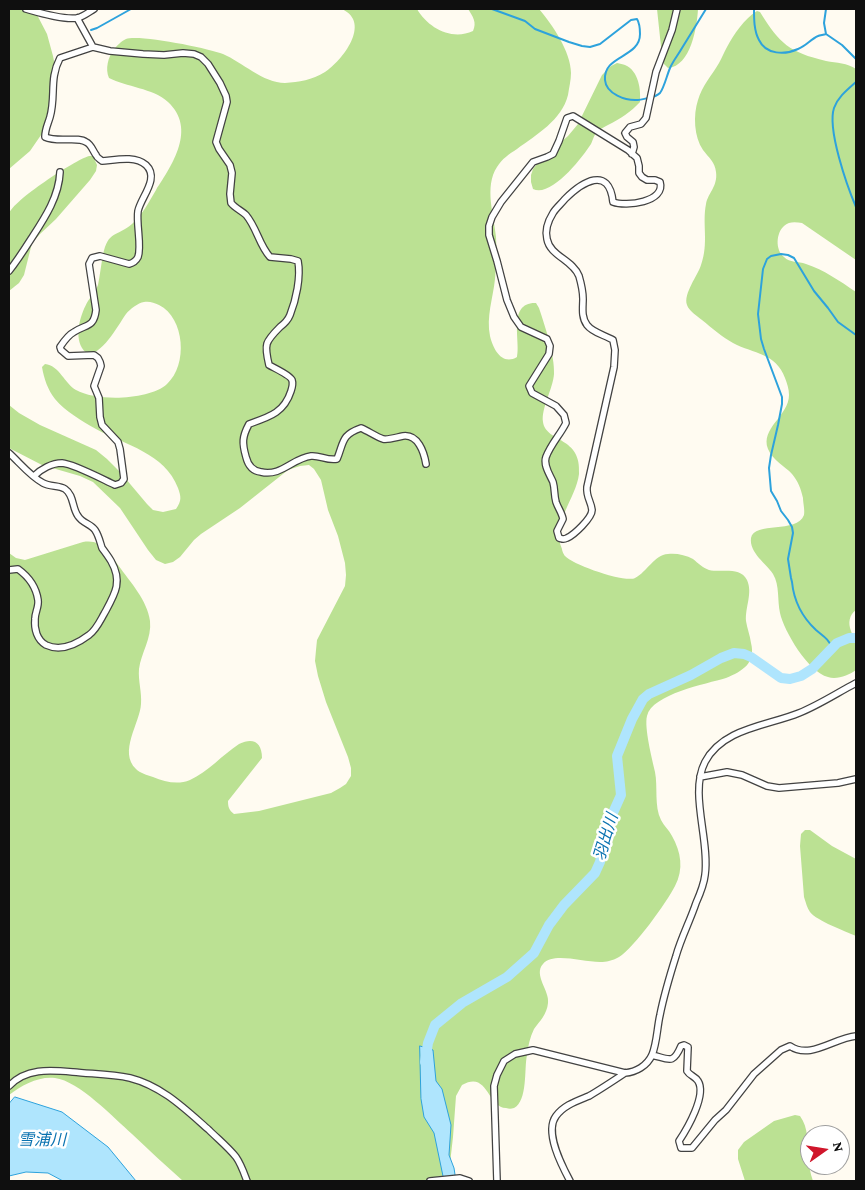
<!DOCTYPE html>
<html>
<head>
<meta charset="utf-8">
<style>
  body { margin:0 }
  #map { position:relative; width:865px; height:1190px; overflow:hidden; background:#fffbf1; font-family:"Crimson Pro",serif }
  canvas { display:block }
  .frame { position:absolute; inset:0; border:10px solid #0f0f0f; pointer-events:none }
  .north { position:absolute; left:800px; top:1125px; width:50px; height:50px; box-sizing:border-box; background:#fff; border:1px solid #9f9f9f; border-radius:50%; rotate:77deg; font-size:14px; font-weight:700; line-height:20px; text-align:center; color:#0f0f0f }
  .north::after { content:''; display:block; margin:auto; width:18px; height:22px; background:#d0162b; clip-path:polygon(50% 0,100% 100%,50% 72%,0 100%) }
</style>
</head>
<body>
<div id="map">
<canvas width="865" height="1190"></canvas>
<div class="frame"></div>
<div class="north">N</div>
</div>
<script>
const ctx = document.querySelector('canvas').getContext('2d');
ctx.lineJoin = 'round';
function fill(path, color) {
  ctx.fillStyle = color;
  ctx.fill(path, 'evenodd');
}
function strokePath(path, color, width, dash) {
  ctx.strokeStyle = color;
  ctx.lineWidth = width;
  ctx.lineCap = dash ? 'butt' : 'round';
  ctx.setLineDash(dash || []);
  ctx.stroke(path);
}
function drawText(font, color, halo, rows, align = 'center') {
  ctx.font = font + ' "Crimson Pro","Noto Sans JP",serif';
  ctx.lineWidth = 5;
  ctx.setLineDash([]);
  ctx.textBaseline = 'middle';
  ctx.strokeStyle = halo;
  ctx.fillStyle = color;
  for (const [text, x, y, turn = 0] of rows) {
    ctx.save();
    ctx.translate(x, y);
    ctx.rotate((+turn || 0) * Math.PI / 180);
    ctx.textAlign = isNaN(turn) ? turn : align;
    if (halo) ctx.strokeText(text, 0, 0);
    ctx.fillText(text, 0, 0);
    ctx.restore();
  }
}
fill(new Path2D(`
  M 9,9 L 34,9 L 47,34 L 53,56 L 57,76 L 56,90 L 50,122 L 30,151 L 9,169 Z
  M 342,9 L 417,9 C 428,28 452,41 473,31 C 477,22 473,17 468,9 L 539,9 C 552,24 571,52 571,73 C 571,80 569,88 568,95 C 562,120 536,135 517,149 C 509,154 502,159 497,167 C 484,187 494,215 496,237 C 497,251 496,266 495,279 C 493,298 486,317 490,336 C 493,349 502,366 517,357 C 521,341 507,302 536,303 L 539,308 C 545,326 555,356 554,374 C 553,389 541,408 543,422 C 546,443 582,436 579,474 C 576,499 551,523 562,549 C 562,551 564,555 565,556 C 573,565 625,583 635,578 C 647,572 654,555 668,554 C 676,553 686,555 693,559 C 698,563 703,568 709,570 C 721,573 740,566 747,580 C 753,593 745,607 746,621 C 747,628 750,635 751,643 C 756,663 743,671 726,678 C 706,684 652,694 647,716 C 644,727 652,759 655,772 C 658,787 654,806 661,820 C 664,826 669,830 672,836 C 681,852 684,869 675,886 C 667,902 634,948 619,957 C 616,959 612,960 609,961 C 591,966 555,950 543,964 C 533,975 550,991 548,1003 C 547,1014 540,1021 534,1029 C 530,1037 528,1046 527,1055 C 524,1068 528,1101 514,1108 C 511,1109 509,1109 506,1108 C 487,1107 488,1070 462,1085 L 456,1096 L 453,1137 L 448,1181 L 183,1181 C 166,1166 149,1150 132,1134 C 114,1118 79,1081 55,1078 C 39,1076 22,1085 9,1095 L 9,553 L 16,558 L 25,560 L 83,542 C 102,539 109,552 118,565 C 131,583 147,600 150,621 C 152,638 141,653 139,669 C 138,681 142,692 141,704 C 140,723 118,752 136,769 C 140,773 147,775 153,777 C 165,782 178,785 190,780 C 208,772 222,755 239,744 C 253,737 262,742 262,758 L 228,801 C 228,807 229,810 234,814 L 259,811 L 331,793 L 340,788 L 346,784 L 351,776 L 351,768 L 348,757 L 326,702 L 318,676 L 315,661 L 316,650 L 317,640 L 345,586 L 346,575 L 345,563 L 338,536 L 328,510 L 321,480 L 314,469 L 309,465 L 300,466 L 288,470 L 240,508 L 201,534 L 194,540 L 180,557 L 173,562 L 165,564 L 156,560 L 148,550 L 120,508 L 93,482 L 80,476 L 42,465 L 9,448 L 9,405 L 19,413 L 40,425 L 96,450 L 107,459 L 120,472 L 147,504 L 153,510 L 163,512 L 176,509 C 182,500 181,497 178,488 C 165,453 125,445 96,429 C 82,421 65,411 55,399 C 48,390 44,379 42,367 L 45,364 C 59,365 65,384 76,390 C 97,402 150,400 167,384 C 188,365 185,318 159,305 C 154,303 150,301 144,302 C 138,303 130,309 126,314 C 120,322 95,369 82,348 C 74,334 81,313 88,301 C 92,295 96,291 98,285 C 100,275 101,265 103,255 C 108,230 117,237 132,224 C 142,215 149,202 156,190 C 172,165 197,129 168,102 C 153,88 126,87 109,78 C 105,69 108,57 114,49 C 117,46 121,41 126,39 C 138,34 208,48 223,54 C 242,62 263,83 285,83 C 299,82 312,80 325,72 C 342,61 372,23 342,9 Z
  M 657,9 L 698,9 C 697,27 691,66 668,68 L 664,64 L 662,56 Z
  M 757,11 L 760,12 C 780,44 789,52 826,61 C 837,63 847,63 856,69 L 856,260 L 802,223 C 796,222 789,221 784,226 C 776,233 775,250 784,257 C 790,263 798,261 806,264 C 824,270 840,281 856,292 L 856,610 C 849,615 848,623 851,631 C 852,635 856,638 856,642 C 858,651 856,661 856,670 C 849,675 837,680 828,677 C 808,672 784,631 780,613 C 777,600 780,586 773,574 C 767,564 749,553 751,538 C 754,521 797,534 804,515 C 805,510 803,503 803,498 C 801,489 798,481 792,474 C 785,466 773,461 768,449 C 760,428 789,416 789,395 C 789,389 787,383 785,378 C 776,353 754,354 733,343 C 722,337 712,328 702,320 C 697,316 689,311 687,305 C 683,294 698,275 701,265 C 709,243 702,224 706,204 C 708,193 718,186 716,172 C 715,162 709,158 703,150 C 694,137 693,115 698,100 C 702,86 712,75 719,63 C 722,58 724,52 727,47 C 734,34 744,19 757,11 Z
  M 617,63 C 620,64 623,64 625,65 C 639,71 641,90 640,102 C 631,112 620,119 608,125 C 605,127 601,128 598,131 C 594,134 593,140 591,144 C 582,158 551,198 533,189 L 531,182 L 531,175 L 533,169 L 540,160 L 568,136 L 578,124 L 602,75 L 611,66 Z
  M 89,156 L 93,156 L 97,165 L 96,171 L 90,180 L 56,219 L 40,234 L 32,243 L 24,275 L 19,283 L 9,291 C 9,272 9,253 9,233 C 9,227 7,219 9,214 C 12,201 75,160 89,156 Z
  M 805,830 L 810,830 L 832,846 L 856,859 L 856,936 C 845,931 817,921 810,912 C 807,908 806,903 804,897 L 800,846 L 801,834 Z
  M 795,1115 L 800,1116 C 809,1128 807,1143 808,1157 C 809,1165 810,1173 813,1181 L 745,1181 L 738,1159 L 738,1150 L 744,1142 L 774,1121 Z`), '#bbe193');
const water = new Path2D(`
  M 420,1046 L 433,1050 L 436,1081 L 442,1089 L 451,1125 L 449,1155 L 454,1168 L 456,1181 L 444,1181 L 434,1133 L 424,1117 L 421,1099 Z
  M 15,1097 L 62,1112 L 108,1147 L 136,1181 L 63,1181 L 48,1173 L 26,1172 L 9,1176 L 9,1104 Z`);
fill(water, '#afe5fd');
strokePath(water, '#2da2dc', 1);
strokePath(new Path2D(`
  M 492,9 L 525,21 L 535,29 L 569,42 L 582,46 L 590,47 L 600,44 L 631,20 L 637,19 C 640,24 640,28 640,34 C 640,58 603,55 605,80 C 606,94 626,101 638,100 C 642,100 646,98 649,98 C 653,97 657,96 660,93 C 664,88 667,75 670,68 C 673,61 678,55 682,48 C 690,35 698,22 706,9
  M 754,9 C 754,19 754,31 759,40 C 766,55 785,55 798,49 C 806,46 811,39 818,36 C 820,35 823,35 826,34
  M 826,9 L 824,23 L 826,34 L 842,45 L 856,59
  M 91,30 L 97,28 L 131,9
  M 856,82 C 847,90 838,97 834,108 C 827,129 847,186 856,207
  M 832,648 C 829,639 823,636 816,630 C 802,617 794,602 792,582 L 791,578 L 788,559 L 793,533 L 792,527 L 788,520 L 781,511 L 777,501 L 771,491 L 769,468 L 771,455 L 778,425 L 782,404 L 782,397 L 764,349 L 761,339 L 758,314 L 763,269 L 767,259 L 771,256 L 781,254 L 788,255 L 794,258 L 814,291 L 828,308 L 838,322 L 856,335`), '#2da2dc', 2);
strokePath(new Path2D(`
  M 425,1062 L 428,1043 L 435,1025 L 462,1003 L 507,977 L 534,953 L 549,925 L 564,905 L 595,873 L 600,862 L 608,824 L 621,795 L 617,756 L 632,719 L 643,699 L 649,694 L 691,675 L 721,658 L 734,653 L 744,654 L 751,657 L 781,678 L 790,679 L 801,676 L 812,669 L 837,643 L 849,638 L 856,638`), '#afe5fd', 10);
const minor = new Path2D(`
  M 26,9 C 40,13 63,20 77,18 C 83,17 89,12 94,9
  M 77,18 L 93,47
  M 573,116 L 628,150 L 637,158 L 639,166 L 639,173 L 642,177 L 647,180 L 655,180 L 660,182 C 666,202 626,207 613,202 C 609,165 582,182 565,199 C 561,204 556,208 553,213 C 548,221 545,231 547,239 C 550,256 573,260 579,276 C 581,283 583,291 583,299 C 583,307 581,317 587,325 C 593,333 605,335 613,340 L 615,350 L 614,367 L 587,487 C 586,497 591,501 592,510 C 592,518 574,535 567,538 C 563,540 563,539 559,538 L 557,531 L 563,519 C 562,513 558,508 556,502 C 554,495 555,489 553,482 C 550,475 543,465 546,457 C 551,444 560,435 566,423 L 564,415 L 556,406 L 532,393 L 529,386 L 549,354 L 550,346 L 547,339 L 521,327 L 514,317 L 507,300 L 497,261 L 489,235 L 489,226 L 492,217 L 501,202 L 533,162 L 547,157 L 553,154 L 559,141 L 567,118 Z
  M 632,154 L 634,147 L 633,142 L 627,137 L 625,133 L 630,127 L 641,124 L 646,118 L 656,72 L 672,30 L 677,9
  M 9,271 C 17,261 24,250 31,239 C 44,219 59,197 60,172
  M 9,453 C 20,463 30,476 43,483 C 50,487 59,485 65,489 C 74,495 72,508 78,516 C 82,523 91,524 95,530 C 99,536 100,542 102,548 C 105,552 108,556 111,561 C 123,582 115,594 104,614 C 100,621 96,630 89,635 C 77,644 61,652 46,645 C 37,640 34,629 35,619 C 35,612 39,607 38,600 C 36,586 29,577 18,569 L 9,570
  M 34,476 C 41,469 52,463 62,463 C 74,464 102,479 115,485 L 121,483 L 124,479 L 120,449 L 118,442 L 102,425 L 100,417 L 99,398 L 94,386 L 101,366 L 100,362 L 98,358 L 94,355 L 68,356 L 61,350 L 60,347 C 64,341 68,335 74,332 C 86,324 94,328 96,310 L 89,264 L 92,258 L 100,256 L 129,264 C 133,263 136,261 138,257 C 142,246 136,224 138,211 C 141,197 160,178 146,165 C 135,155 115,160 102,161 C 100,159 97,158 96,155 C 93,151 91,144 86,142 C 78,136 58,143 45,137 C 45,129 48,124 50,117 C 56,96 49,79 60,58 L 93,47 L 110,51 L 143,54 L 164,55 L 183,53 L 194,54 L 201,57 L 208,64 L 220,83 L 226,96 L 227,102 L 216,142 L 219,149 L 230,165 L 232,173 L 230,194 L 231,203 C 235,208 242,211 246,215 C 257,228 259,245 270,257 L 291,259 L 298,261 C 301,277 296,300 290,315 C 288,320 284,324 280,327 C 265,342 264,344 269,365 C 274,368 290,375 292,380 C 293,383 292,388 291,391 C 284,413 269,417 249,424 C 242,437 242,443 246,457 C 248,465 252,471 261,472 C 281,477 293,458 311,456 C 320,455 327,461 337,459 C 344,442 341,435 361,428 C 368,431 377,437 383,439 C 389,440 397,437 403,436 C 418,434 424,452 426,464
  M 700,777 L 727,772 L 742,775 L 767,786 L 779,788 L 838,783 L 856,779
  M 652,1055 C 669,1059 673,1065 681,1046 L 684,1045 L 688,1047 L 687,1071 C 690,1076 695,1076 698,1081 C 707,1095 687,1129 679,1141 L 681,1148 L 692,1148 L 715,1120 L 726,1110 L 754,1074 L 781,1050 L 790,1046 C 810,1060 834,1038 856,1036
  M 9,1086 C 26,1068 49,1070 73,1072 C 91,1074 111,1074 130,1078 C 162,1086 185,1109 209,1130 C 218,1139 228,1147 236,1157 C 241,1164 244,1173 247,1181
  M 430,1181 L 460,1178 L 469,1181
  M 497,1181 L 494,1086 L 497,1075 L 504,1061 L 515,1054 L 533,1050 L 625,1073 C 636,1072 647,1066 652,1055 C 657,1043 657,1028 660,1015 C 664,995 670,975 676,956 C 681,938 690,921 696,903 C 700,894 704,884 705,875 C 710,840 689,793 705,762 C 723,728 767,726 799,713 C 819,705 837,693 856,683
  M 570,1181 C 562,1166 544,1132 556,1116 C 564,1105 577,1101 589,1096 C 601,1089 613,1081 625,1073`);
strokePath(minor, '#424242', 8);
strokePath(minor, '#fff', 5.5);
drawText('italic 16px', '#0972b0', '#fff', [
  ["羽出川",606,837,-73],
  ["雪浦川",42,1140]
]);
</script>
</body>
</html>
